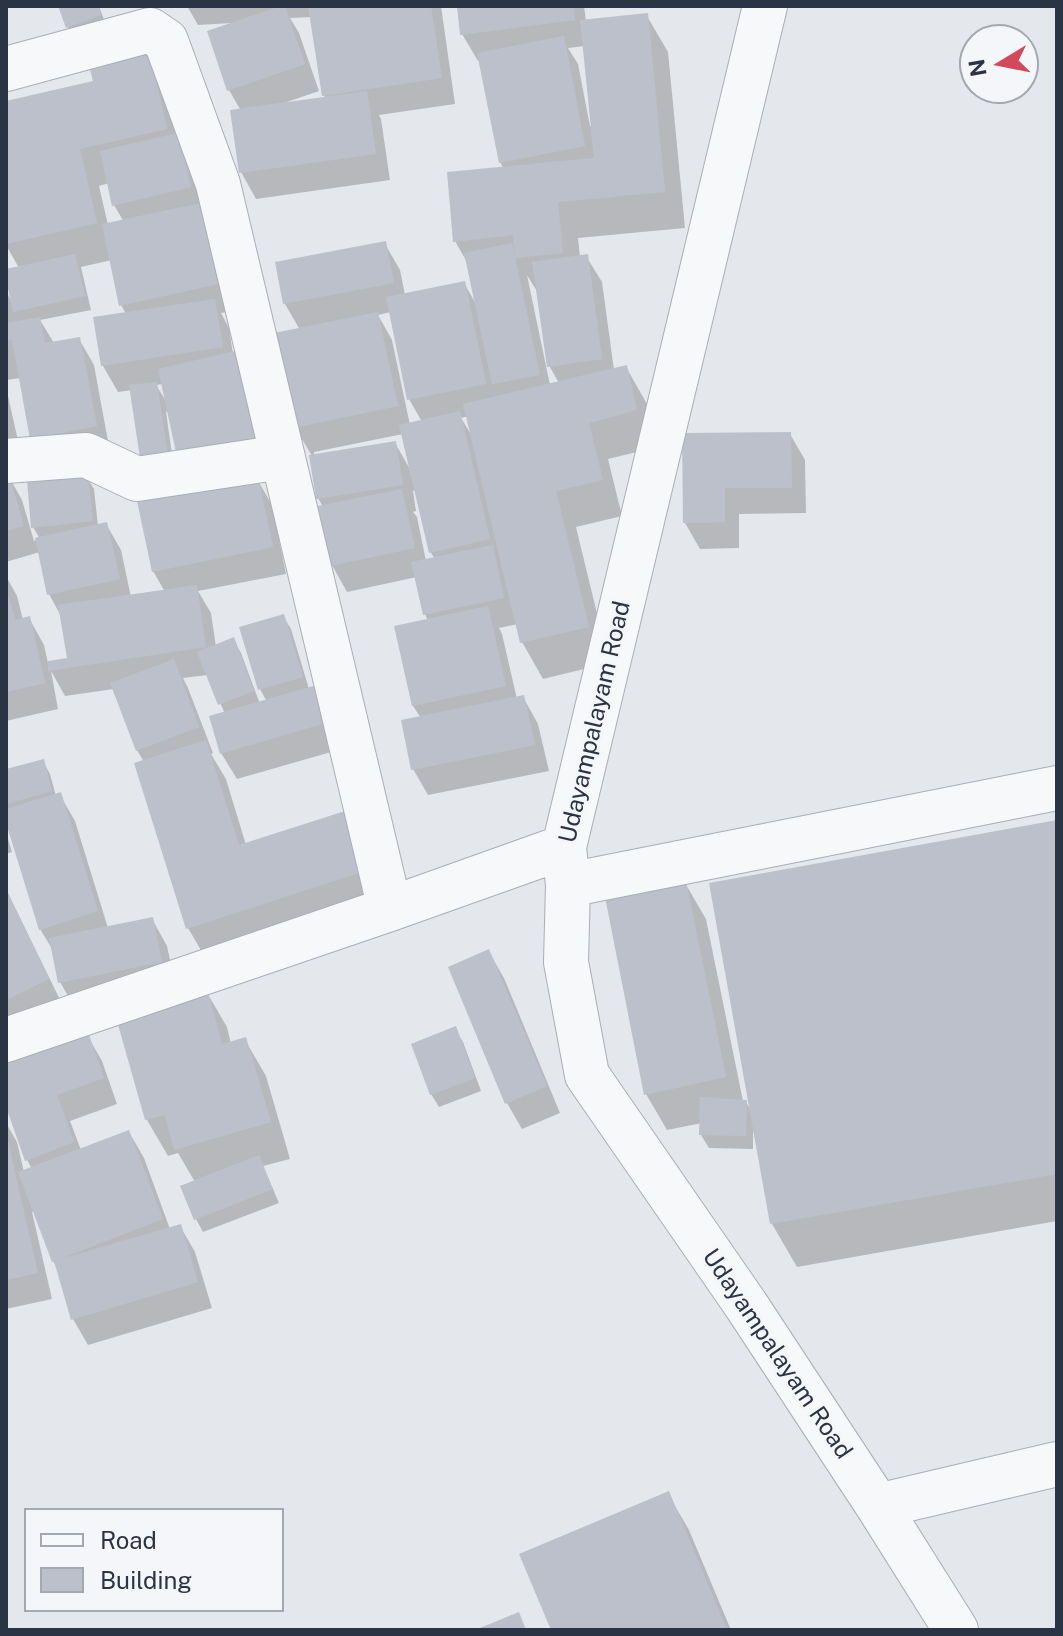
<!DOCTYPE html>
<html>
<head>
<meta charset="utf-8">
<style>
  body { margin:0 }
  #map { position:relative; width:1063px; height:1636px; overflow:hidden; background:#e4e7ec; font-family:"Public Sans",sans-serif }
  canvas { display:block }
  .frame { position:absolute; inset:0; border:8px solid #2b3445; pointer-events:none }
  .legend { position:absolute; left:24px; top:1508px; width:260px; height:104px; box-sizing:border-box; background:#f4f6f9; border:2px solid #a4a8b1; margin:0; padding:10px 14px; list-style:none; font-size:24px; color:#2b3445 }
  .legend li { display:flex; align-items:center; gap:16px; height:40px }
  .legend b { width:40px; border:2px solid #a4a8b1 }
  .north { position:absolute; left:959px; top:24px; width:80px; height:80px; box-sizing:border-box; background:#f4f6f9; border:2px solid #a4a8b1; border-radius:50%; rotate:260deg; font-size:22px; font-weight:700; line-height:32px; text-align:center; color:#2b3445 }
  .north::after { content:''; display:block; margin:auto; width:28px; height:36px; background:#d1495b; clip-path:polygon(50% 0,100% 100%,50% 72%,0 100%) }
</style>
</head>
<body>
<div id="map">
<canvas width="1063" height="1636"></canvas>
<div class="frame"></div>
<ul class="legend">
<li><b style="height:10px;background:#f7f8fa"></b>Road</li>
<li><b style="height:22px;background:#bbc0ca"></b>Building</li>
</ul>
<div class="north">N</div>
</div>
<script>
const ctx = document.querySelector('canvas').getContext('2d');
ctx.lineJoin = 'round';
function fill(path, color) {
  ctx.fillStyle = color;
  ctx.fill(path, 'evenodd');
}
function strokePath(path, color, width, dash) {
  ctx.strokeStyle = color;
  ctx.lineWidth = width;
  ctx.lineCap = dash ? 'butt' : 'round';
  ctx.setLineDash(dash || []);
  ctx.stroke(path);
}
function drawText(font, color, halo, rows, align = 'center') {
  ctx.font = font + ' "Public Sans",sans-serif';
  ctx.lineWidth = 6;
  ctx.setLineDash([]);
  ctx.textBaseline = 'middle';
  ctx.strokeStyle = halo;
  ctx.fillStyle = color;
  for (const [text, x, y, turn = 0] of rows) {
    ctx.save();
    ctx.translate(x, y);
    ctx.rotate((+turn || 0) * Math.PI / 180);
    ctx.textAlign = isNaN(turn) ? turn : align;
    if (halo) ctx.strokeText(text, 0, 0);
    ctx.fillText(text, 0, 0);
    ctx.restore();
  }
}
fill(new Path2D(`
  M 61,6 L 99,6 L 107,28 L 76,40 L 68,27 Z
  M 187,6 L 441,6 L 455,104 L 379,115 L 381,119 L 390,180 L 256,199 L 241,172 L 241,111 L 229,90 L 232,23 L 198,25 ZM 312,17 L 325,99 L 284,105 L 284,103 L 319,91 L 299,33 L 290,18 Z
  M 459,6 L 584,6 L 586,21 L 647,16 L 668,52 L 685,228 L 578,238 L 580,257 L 586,256 L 602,282 L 614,370 L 626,367 L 647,404 L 657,447 L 608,459 L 622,516 L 576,527 L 609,663 L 543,679 L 522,642 L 518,624 L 499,628 L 502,634 L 517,699 L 523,697 L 538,724 L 549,771 L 428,795 L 413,769 L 421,718 L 413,706 L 428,621 L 425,614 L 417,577 L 347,592 L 332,565 L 323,507 L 318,498 L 312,456 L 295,427 L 300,330 L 285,304 L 277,263 L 385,244 L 400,270 L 405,295 L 464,283 L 476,304 L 468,264 L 455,241 L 504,169 L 500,162 L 481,60 L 478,61 L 462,34 ZM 585,46 L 593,126 L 590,126 L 578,64 L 568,48 ZM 527,275 L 538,293 L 547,362 L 559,383 L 550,385 ZM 391,312 L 409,399 L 422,422 L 410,425 L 392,340 L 378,315 ZM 468,416 L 472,436 L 461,418 ZM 403,434 L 411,471 L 395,443 L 314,456 L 314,452 ZM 416,490 L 431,553 L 435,559 L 426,561 L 417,517 L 413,512 L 416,511 L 413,491 Z
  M 147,46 L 168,83 L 237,310 L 221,313 L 229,328 L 233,354 L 249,380 L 268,466 L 169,411 L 166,412 L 174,468 L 132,390 L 118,392 L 103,366 L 95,319 L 126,314 L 121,305 L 112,260 L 81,267 L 91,310 L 40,320 L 54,343 L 79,339 L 94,365 L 110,452 L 47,464 L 21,378 L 6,380 L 6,291 L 12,302 L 10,288 L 6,289 L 6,256 L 8,270 L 19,268 L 6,245 L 6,103 L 96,82 ZM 109,183 L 114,205 L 124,222 L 108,225 L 99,186 ZM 163,384 L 166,401 L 156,385 Z
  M 6,387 L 25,472 L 8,475 L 22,500 L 34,541 L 40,539 L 33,527 L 86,476 L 94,489 L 98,526 L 106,524 L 121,550 L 131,597 L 165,592 L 153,571 L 257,479 L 272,505 L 286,574 L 198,591 L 211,613 L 216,647 L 233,639 L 241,653 L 260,704 L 267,702 L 260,689 L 242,629 L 283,616 L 291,629 L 309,689 L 345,748 L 237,779 L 221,753 L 225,714 L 208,675 L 183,678 L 188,688 L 213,753 L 211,754 L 226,779 L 246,845 L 345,814 L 384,908 L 209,964 L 188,928 L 144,762 L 137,750 L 114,689 L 65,696 L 51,671 L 58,709 L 6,721 L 6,576 L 17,596 L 23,620 L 29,618 L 44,645 L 48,663 L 69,659 L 62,618 L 49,594 L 40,552 L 6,562 Z
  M 790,434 L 805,460 L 806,513 L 739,514 L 739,548 L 700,549 L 685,523 L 684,435 Z
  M 43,761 L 50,774 L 56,796 L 60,795 L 75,821 L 108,928 L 152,919 L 167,946 L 176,988 L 75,1008 L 60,982 L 54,952 L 40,929 L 6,819 L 6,771 Z
  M 1057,822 L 1057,1221 L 797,1267 L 772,1224 L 753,1129 L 753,1149 L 709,1148 L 701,1135 L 702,1123 L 667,1130 L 646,1094 L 685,883 L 706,919 L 743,1101 L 746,1102 L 751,1111 Z
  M 6,832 L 12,852 L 6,854 Z
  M 6,889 L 63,1006 L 6,1033 Z
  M 489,952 L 504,978 L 560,1113 L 522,1129 L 507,1103 Z
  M 206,991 L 227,1027 L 231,1044 L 245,1040 L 266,1076 L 290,1159 L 263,1166 L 279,1203 L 203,1232 L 196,1219 L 183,1187 L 195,1182 L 178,1153 L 168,1156 L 147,1120 L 117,1016 Z
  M 455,1029 L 463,1042 L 481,1091 L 439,1107 L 431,1094 Z
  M 87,1035 L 102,1061 L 117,1104 L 70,1121 L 81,1150 L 129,1132 L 144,1158 L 170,1229 L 180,1226 L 195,1252 L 212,1308 L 88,1345 L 73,1319 L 59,1271 L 53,1261 L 35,1211 L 32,1212 L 52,1299 L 6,1309 L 6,1123 L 17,1142 L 24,1172 L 32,1169 L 27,1160 L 6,1101 L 6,1064 Z
  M 668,1494 L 689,1530 L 731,1630 L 553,1630 Z`), '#0003');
fill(new Path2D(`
  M 58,6 L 98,6 L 101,15 L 66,28 Z
  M 281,6 L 285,6 L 305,64 L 227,91 L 207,31 Z
  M 308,6 L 431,6 L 442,78 L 322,96 Z
  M 457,6 L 574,6 L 575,20 L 460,35 Z
  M 648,13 L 665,192 L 558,202 L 563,253 L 515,258 L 513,235 L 453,242 L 447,172 L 594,158 L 580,20 Z
  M 564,36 L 585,146 L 499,163 L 477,53 Z
  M 148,44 L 167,129 L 80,149 L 97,223 L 6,244 L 6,101 L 93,81 L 87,58 Z
  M 367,91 L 376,154 L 239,173 L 230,110 Z
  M 178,133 L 191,187 L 112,206 L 100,151 Z
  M 206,202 L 223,283 L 119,306 L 102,224 Z
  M 386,241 L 394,283 L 283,304 L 275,262 Z
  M 512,243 L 540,375 L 492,384 L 464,253 Z
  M 75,254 L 85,296 L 13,312 L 6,279 L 6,269 Z
  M 588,254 L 602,359 L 547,367 L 532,262 Z
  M 465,281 L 486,384 L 407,400 L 386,297 Z
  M 215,299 L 223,347 L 101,366 L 93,317 Z
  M 378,312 L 398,406 L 293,428 L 274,333 Z
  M 40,317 L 45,343 L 80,337 L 97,426 L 30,439 L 12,340 L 6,341 L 6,323 Z
  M 235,351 L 255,440 L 177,457 L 158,369 Z
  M 627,365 L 637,410 L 589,423 L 603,480 L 556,491 L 589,627 L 520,643 L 463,404 Z
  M 157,382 L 168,455 L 140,458 L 129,385 Z
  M 460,411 L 490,539 L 429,553 L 399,425 Z
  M 791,432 L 792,488 L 725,488 L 725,522 L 683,523 L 682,433 Z
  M 396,441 L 403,485 L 316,499 L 309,455 Z
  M 8,471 L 24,526 L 6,531 L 6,472 Z
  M 88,473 L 93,521 L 31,528 L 27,480 Z
  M 258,477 L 273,547 L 152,572 L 137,501 Z
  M 402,489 L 415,548 L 330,566 L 318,506 Z
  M 107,522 L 120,579 L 47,595 L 35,538 Z
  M 493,545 L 504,598 L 423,615 L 411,562 Z
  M 197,585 L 206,647 L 48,671 L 48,661 L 67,658 L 58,605 Z
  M 6,586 L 15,620 L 30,616 L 45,683 L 6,692 Z
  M 488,606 L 506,686 L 412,706 L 394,626 Z
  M 284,614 L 303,677 L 258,690 L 239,627 Z
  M 234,637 L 254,691 L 218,705 L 197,652 Z
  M 174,659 L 199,727 L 136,751 L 110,683 Z
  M 320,684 L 332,721 L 220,754 L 209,716 Z
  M 524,695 L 535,745 L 411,770 L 401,720 Z
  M 206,740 L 239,845 L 345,811 L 365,871 L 186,929 L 134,763 Z
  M 44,759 L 52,791 L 6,804 L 6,769 Z
  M 61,792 L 98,911 L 39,930 L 6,823 L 6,809 Z
  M 1057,820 L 1057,1174 L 770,1224 L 709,883 Z
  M 686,881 L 726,1077 L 644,1095 L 605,897 Z
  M 6,889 L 49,979 L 6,1000 Z
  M 153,917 L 162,962 L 58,983 L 49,938 Z
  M 489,949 L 547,1086 L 505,1104 L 448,967 Z
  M 207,988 L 222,1044 L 246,1037 L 271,1122 L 174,1150 L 165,1115 L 145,1120 L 115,1014 Z
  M 456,1026 L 475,1078 L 430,1095 L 411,1044 Z
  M 88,1032 L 104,1078 L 57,1095 L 74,1142 L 25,1161 L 6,1107 L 6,1062 Z
  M 700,1097 L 747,1100 L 746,1136 L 699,1135 Z
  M 129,1130 L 163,1219 L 52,1262 L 18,1172 Z
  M 6,1133 L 38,1273 L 6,1280 Z
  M 259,1155 L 273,1189 L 194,1220 L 180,1186 Z
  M 181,1224 L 198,1282 L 71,1320 L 54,1261 Z
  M 669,1491 L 727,1630 L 551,1630 L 519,1554 Z
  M 519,1612 L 526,1630 L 475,1630 Z`), '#bbc0ca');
const minor = new Path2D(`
  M 765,6 L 564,847 L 568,885 L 566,962 L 587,1075 L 746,1305 L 878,1506 L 956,1630
  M 6,69 L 150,30 L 166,41 L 218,184 L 390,909
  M 6,461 L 86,455 L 137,479 L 282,457
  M 568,885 L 1057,788
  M 6,1040 L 390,909 L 564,847
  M 878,1506 L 1057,1464`);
strokePath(minor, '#a9aeb7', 46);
strokePath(minor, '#f7f8fa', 44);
drawText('24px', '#2b3445', '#f4f6f9', [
  ["Udayampalayam Road",595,722,-77],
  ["Udayampalayam Road",777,1354,56]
]);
</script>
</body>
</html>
